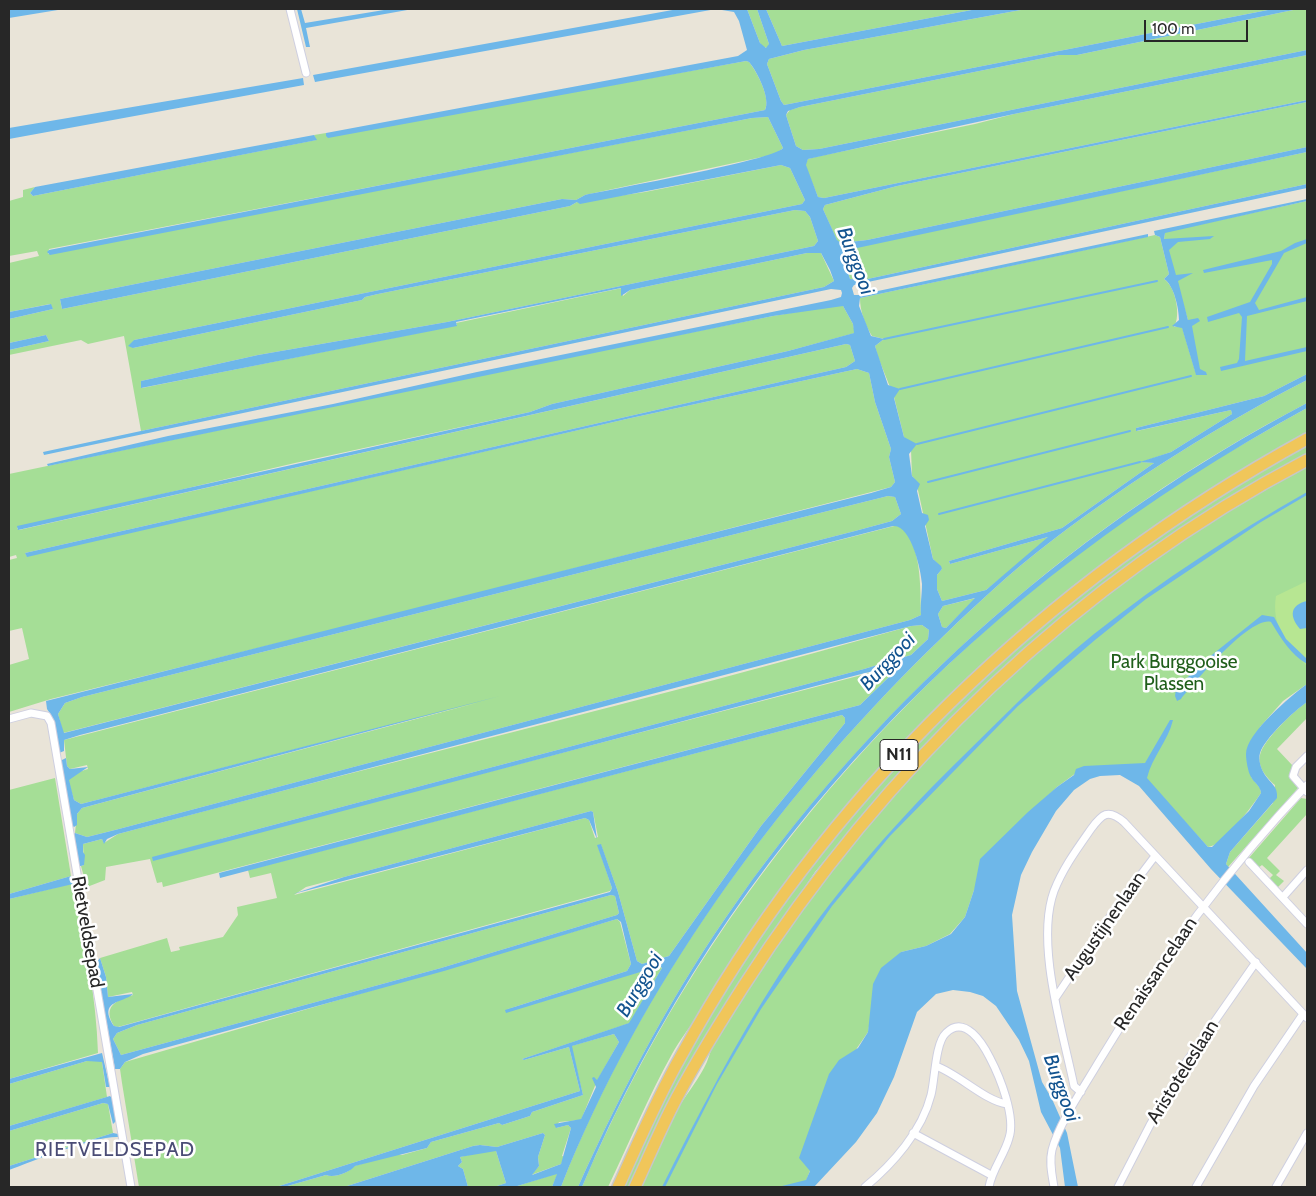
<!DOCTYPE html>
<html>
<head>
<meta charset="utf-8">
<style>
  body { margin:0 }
  #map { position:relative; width:1316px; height:1196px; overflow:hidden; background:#e9e4d8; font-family:Cabin,sans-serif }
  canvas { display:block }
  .frame { position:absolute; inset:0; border:10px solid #272727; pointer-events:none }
  .scale { position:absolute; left:1144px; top:20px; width:104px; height:22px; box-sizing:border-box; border:2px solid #272727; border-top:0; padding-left:6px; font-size:15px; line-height:18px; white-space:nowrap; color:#272727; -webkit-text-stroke:4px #fff; paint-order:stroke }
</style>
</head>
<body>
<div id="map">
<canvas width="1316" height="1196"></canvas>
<div class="frame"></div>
<div class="scale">100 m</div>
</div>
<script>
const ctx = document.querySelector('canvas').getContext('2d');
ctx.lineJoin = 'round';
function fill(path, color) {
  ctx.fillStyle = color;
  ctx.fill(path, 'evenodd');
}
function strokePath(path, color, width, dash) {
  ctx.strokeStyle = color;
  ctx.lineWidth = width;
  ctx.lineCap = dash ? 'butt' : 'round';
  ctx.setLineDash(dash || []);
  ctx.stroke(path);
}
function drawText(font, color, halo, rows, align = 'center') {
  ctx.font = font + ' Cabin,sans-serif';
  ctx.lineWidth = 5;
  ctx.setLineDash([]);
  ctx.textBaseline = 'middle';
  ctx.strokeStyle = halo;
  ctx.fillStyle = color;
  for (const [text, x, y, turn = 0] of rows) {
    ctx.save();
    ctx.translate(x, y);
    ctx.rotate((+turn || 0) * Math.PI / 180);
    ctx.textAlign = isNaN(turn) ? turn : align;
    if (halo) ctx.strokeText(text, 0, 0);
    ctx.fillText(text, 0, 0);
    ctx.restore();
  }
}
fill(new Path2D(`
  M 747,9 L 757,9 L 769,44 L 768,48 L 762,47 L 760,43 Z
  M 766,9 L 977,9 L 782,46 Z
  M 1026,9 L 1273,9 L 784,105 L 781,101 L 767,64 L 769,59 L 804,50 Z
  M 1298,9 L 1307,9 L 1307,50 L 819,149 L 803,150 L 796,146 L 786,115 L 790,110 L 800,107 L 1059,55 L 1077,55 Z
  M 1307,55 L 1307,100 L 824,198 L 818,197 L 805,165 L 808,159 L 815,157 L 975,124 L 1014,114 Z
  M 746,61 L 749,62 C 757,72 771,98 765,110 C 526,157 288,203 49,249 L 48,254 L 752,118 L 768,117 L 783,148 L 776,154 L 585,195 L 576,200 L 562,199 L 60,299 L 62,309 L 570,206 L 577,202 L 645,192 L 781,165 L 790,168 L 805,200 L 802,204 L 134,340 L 133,348 L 362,300 L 365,297 L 378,294 L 795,210 L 805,211 L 810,217 L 818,241 L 814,246 L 447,322 L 258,355 L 141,381 L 142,388 L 453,326 L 457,325 L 456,323 L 622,288 L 623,296 L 630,290 L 807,253 L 821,253 L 834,281 L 824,287 L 141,431 L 124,336 L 88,344 L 81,340 L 9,355 L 9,350 L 49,341 L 46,335 L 9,343 L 9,319 L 53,309 L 50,304 L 9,312 L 9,263 L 39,256 L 37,251 L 9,256 L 9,201 L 23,197 L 23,190 L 35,187 L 30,193 L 33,196 L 316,140 L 314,135 L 326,133 L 326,136 Z
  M 1307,102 L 1307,147 L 867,240 L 841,243 L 837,241 L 823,209 L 825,205 L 897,186 Z
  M 1307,152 L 1307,184 L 863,280 L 850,279 L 843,257 L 846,249 Z
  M 1307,201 L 1307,374 L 1264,396 L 1136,428 L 1137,431 L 1231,410 L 1232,414 L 1171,452 L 1142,462 L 1154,463 L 1062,528 L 949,561 L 950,564 L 1048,537 L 1048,540 L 986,590 L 942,601 L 937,589 L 937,575 L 942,569 L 933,559 L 916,481 L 912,476 L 911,450 L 904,437 L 894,397 L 878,357 L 875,346 L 884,339 L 872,336 C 865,325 860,311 860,298 L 1155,235 L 1160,237 L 1169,274 L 1164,279 C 1176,287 1181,316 1174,327 L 1182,327 L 1196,374 L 1188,320 L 1164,239 L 1165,232 Z
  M 838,305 L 843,306 L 853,324 L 855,333 L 788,351 L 552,404 L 530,412 L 295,463 L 17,528 L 19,530 L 846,344 L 850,345 L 855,361 L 846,367 L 25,553 L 27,556 L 631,418 L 857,369 L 869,373 L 875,402 L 891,449 L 889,457 L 895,482 L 891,487 L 404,612 L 51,699 L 9,712 L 9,665 L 29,659 L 22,628 L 9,631 L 9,560 L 17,558 L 16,555 L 9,557 L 9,474 L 563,358 L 773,316 Z
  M 1307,380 L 1307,403 C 1082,520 885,693 738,900 C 674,990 623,1087 578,1187 L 561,1187 C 640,985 774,803 928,651 C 968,612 1009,573 1054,539 C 1133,479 1219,425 1307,380 Z
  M 1307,408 L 1307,433 C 1053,575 852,760 701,1010 C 692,1025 680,1039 672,1054 C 648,1097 629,1143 608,1187 L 582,1187 C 698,915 893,682 1135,512 C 1190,473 1248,441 1307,408 Z
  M 1307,444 L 1307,455 L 1053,626 L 1002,669 L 884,789 L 815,872 L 764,947 L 661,1120 L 629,1187 L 623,1187 C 642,1143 661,1098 685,1057 C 786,878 924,713 1087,588 C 1157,535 1232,489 1307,444 Z
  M 1307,465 L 1307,684 L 1283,701 L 1260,727 L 1251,777 L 1260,788 L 1261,793 C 1253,805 1223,846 1208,847 L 1133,765 L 1076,773 L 1057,787 L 1005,837 L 974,890 L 965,917 L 950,934 L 926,946 L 901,952 L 871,1015 L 868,1032 L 857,1048 L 806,1181 L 780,1187 L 640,1187 C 652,1162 663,1135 677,1110 C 685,1096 696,1083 704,1068 C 708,1061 710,1052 713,1045 C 744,988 784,933 823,882 C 955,712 1117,568 1307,465 Z
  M 888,496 L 895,497 L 901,514 L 892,521 L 855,531 L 63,733 L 58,714 L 65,703 L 82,697 Z
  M 898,525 C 923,541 920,591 921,615 L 910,620 L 115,830 L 87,837 L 75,833 L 77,814 L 82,808 L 480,702 L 81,804 L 74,800 L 68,780 L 75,773 L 88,769 L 87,765 L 70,769 L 67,766 L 64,740 Z
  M 976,598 L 946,628 L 942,627 L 938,614 L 943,606 Z
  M 922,625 L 929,630 L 928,639 L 911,655 L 864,669 L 224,838 L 180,852 L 885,669 L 890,676 L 860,705 L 163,887 L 162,882 L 157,883 L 150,859 L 106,867 L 105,880 L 87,887 L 81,866 L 84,865 L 83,844 L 102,839 L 104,843 L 118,834 C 383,763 648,701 911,626 Z
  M 1307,702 L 1307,718 L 1277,749 L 1293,766 L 1289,776 L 1298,788 L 1228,867 L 1226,864 L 1230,852 L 1273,803 L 1275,785 C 1267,778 1257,767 1260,755 C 1263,740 1295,710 1307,702 Z
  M 842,715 L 845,718 L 845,723 L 761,826 L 669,956 L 642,964 L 637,961 L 618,892 L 601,845 L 598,846 L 612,888 L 610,891 L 118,1027 L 114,1026 C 102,1007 116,1000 133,995 L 132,992 L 108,997 L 106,977 L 100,958 L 167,938 L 171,952 L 180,950 L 179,947 L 223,937 L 238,915 L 237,907 L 277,898 L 271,873 L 250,878 L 248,870 ZM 591,811 L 593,812 L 598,837 L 595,838 L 589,820 L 585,818 L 294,895 L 306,887 L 344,877 Z
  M 55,778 L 71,876 L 9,894 L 9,790 Z
  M 1301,798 L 1307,799 L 1307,814 L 1267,858 L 1280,871 L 1276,875 L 1284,881 L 1278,887 L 1269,879 L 1273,875 L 1262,865 L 1258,868 L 1248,859 Z
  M 70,884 L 73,884 C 85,940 96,996 98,1053 L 9,1079 L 9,899 Z
  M 611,895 L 615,896 L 619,913 L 617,915 L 441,968 L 121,1055 L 113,1039 L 117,1033 L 137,1025 Z
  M 617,919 L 620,922 L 631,964 L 627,971 L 505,1010 L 660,966 L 662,968 L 630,1023 L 522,1059 L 524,1060 L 569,1047 L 580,1091 L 276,1187 L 139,1187 L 122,1083 L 120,1069 L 125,1062 Z
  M 614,1034 L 619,1042 L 597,1081 L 581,1120 L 559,1122 L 556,1128 L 568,1125 L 571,1128 L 562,1156 L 565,1157 L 561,1164 L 531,1175 L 539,1166 L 538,1157 L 545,1135 L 543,1133 L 497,1147 L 480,1145 L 473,1146 L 344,1187 L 284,1187 L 326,1175 C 334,1178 349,1173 354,1166 L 396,1154 L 402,1155 L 427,1148 L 431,1142 L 499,1123 L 502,1125 L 530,1116 L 532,1112 L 583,1095 L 571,1046 Z
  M 99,1060 L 102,1062 L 107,1097 L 9,1126 L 9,1084 L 87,1061 Z
  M 103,1103 L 108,1104 L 113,1133 L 9,1166 L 9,1131 Z
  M 490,1150 L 496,1151 L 506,1183 L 494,1187 L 468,1187 L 463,1169 L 458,1166 L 462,1162 L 460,1157 Z
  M 558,1173 L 552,1187 L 514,1187 Z`), '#a5de96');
fill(new Path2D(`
  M 1307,581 L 1307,666 C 1287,646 1271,626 1276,596 Z`), '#b7e692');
fill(new Path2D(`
  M 9,9 L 64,9 L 9,18 Z
  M 297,9 L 301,9 L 305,23 L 390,9 L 413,9 L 306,28 L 310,47 L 306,47 Z
  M 678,9 L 747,9 L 760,43 L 766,48 L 769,44 L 757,9 L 766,9 L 782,46 L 977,9 L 1026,9 L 804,50 L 769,59 L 767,64 L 781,101 L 784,105 L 1273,9 L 1298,9 L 1077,55 L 1059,55 L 800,107 L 788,111 L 786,115 L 796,146 L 803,150 L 819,149 L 1307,50 L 1307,55 L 1014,114 L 808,159 L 806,165 L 818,197 L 824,198 L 1307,100 L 1307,102 L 897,186 L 825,205 L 823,209 L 837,240 L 841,243 L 867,240 L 1307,147 L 1307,152 L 843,251 L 843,257 L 850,279 L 863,280 L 1307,184 L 1307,188 L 854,285 L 852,288 L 854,295 L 859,295 L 1148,234 L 1148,237 L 860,298 L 859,306 L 871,336 L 884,339 L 875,346 L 888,385 L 900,389 L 894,398 L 904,437 L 917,444 L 909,454 L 912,476 L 920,484 L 917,491 L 922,513 L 928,515 L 929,520 L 925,526 L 933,559 L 941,566 L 942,569 L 937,575 L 937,589 L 942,601 L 986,590 L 1048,537 L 950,564 L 949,561 L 1062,528 L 1154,463 L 1140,462 L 1171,452 L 1232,414 L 1231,410 L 1136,431 L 1136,428 L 1264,396 L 1307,374 L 1307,380 C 1219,425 1133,479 1054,539 C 1009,573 968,612 928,651 C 774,803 641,985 561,1187 L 552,1187 L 557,1174 L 514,1187 L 494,1187 L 506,1183 L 496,1151 L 460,1157 L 462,1162 L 458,1166 L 463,1169 L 468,1187 L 344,1187 L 473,1146 L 480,1145 L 497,1147 L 543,1133 L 545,1135 L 538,1157 L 539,1166 L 532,1175 L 561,1164 L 571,1128 L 568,1125 L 556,1128 L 554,1124 L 581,1119 L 596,1087 L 592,1078 L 594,1077 L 597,1080 L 619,1042 L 614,1034 L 572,1046 L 583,1095 L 532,1112 L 530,1116 L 502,1125 L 499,1123 L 431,1142 L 427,1148 L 355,1166 C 349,1173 334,1178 326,1175 L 284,1187 L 276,1187 L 580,1091 L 569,1047 L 524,1060 L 522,1059 L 629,1023 L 662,968 L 660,966 L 506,1013 L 505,1010 L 627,971 L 631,964 L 621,922 L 617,919 L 444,971 L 143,1054 L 125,1062 L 120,1069 L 115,1069 L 96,963 L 100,958 L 106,977 L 108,997 L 133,994 C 124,1003 97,1000 114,1026 L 119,1027 L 610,892 L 612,888 L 597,845 L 601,844 L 618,892 L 637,961 L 642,964 L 669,956 L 761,826 L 845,723 L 845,718 L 842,715 L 220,878 L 219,873 L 860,705 L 890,676 L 885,669 L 865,673 L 199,849 L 153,861 L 152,857 L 864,669 L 911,655 L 928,639 L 929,630 L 922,625 L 911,626 L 118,834 L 107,839 L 104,844 L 102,839 L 83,844 L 83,852 L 85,855 L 84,865 L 81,866 L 79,866 L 73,835 L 75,833 L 87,837 L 115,830 L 910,620 L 921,615 C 920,605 922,595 922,584 C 921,570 911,524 893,526 L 80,735 L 64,740 L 64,751 L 59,753 L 53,718 L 47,709 L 46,701 L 871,493 L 891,487 L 895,482 L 889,457 L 891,449 L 875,402 L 869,373 L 857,369 L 631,418 L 27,557 L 25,553 L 846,367 L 855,361 L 850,345 L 846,344 L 18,530 L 17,526 L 530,412 L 552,404 L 788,351 L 854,333 L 853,324 L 843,306 L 773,316 L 48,466 L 47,464 L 168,436 L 333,404 L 477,372 L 831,300 L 841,297 L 842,293 L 841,290 L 831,289 L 44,455 L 43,452 L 141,431 L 824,287 L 834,281 L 830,270 L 821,253 L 807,253 L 630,290 L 621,296 L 621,288 L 456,322 L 457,326 L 141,388 L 141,381 L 258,355 L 447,322 L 814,246 L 818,241 L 810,217 L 805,211 L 795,210 L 378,294 L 365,297 L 362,300 L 133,348 L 128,346 L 134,340 L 802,204 L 805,200 L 790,168 L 781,165 L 580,204 L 577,202 L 570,206 L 62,309 L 60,299 L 562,199 L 576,200 L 585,195 C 612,189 774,160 783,148 L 768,117 L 752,118 L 50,255 L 47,252 L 49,250 C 288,203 526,157 765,110 C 771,99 757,71 749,62 L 746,61 L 328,138 L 326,136 L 326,133 L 738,56 L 747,50 L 739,21 L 734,12 L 716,9 L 315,82 L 313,75 ZM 888,496 L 895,497 L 901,514 L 892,521 L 855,531 L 64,733 L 58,714 L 65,703 L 82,697 ZM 975,598 L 946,628 L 942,627 L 938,614 L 943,606 ZM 611,895 L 615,896 L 619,913 L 617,915 L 441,968 L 121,1055 L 113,1039 L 117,1033 L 137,1025 Z
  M 303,78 L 304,85 L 9,139 L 9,128 Z
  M 314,135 L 317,140 L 33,196 L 30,193 L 35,187 Z
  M 1307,199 L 1307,201 L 1165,233 L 1164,239 L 1214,236 L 1210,239 L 1178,242 L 1169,250 L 1176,275 L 1193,273 L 1178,281 L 1188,320 L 1198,318 L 1200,321 L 1192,326 L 1200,369 L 1206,372 L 1207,375 L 1196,375 L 1182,328 L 1172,326 L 1179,320 C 1179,309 1174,285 1164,279 L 1169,274 L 1160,237 L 1155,235 L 1154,231 Z
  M 1307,239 L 1307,243 L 1284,253 L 1255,303 L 1259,310 L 1307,297 L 1307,301 L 1247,316 L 1245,361 L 1307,347 L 1307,351 L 1221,371 L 1220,367 L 1237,363 L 1239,359 L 1242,317 L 1239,313 L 1208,322 L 1207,317 L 1250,302 L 1272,264 L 1272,260 L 1204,273 L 1203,270 L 1281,251 L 1295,243 Z
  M 51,304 L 53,309 L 9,319 L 9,312 Z
  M 46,335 L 49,341 L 9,350 L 9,343 Z
  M 1307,403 L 1307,408 C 983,584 727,845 582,1187 L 578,1187 C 623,1087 674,990 738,900 C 885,692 1082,521 1307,403 Z
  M 1307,492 L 1307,495 L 1261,522 L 1146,599 L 1095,640 L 1018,706 L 890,836 L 832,906 L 761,1009 L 717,1084 L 665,1187 L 662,1187 C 698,1115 735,1043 779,975 C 830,898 890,828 956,763 C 1001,719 1044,674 1094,634 C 1161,581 1233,534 1307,492 Z
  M 1307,601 L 1307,628 L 1300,629 C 1289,616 1290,605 1307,601 Z
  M 1262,615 L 1274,617 L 1286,639 L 1307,659 L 1307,664 C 1290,654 1281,638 1271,622 C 1250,616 1194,683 1181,699 L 1177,701 L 1175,696 L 1176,689 L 1203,662 Z
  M 1307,684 L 1307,702 C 1294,711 1265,738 1260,753 C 1258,760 1261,769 1265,775 C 1271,784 1278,786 1277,798 L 1230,852 L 1226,864 L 1307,953 L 1307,969 L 1211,869 L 1139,786 L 1120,775 L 1100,776 L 1090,779 L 1074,790 L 1056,811 L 1032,852 L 1021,875 L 1012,915 L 1017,991 L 1042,1082 L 1052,1099 L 1067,1133 L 1078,1187 L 1065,1187 L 1060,1148 L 1041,1112 L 1029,1061 L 1019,1040 L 996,1006 L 983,996 L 970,992 L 953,990 L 936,994 L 917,1012 L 894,1077 L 877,1113 L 856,1142 L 814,1187 L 778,1187 L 806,1180 L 810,1171 L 799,1158 L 829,1074 L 839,1060 L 858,1048 L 868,1032 L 873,984 L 881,968 L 901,952 L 926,946 L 951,934 L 965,917 L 974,890 L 980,859 L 1028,812 L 1057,787 L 1074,775 L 1076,769 L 1084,766 L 1145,763 L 1170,720 L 1173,720 C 1168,741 1152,757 1147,778 L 1208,847 L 1212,847 L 1249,811 L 1261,793 C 1260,785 1254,783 1251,777 C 1248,772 1246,760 1246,754 C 1246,733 1291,696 1307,684 Z
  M 500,696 L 82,808 L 77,814 L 77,825 L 74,827 L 71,825 L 61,764 L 62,760 L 66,758 L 67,766 L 70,769 L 88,767 L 69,780 L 74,800 L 81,804 Z
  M 591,811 L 593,812 L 597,839 L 589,820 L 585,818 L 293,894 L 344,877 Z
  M 71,876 L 73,884 L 9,899 L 9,894 Z
  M 102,1053 L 110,1087 L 106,1087 L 102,1062 L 87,1061 L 9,1084 L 9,1079 Z
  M 110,1096 L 112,1098 L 116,1121 L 113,1124 L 108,1104 L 103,1103 L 9,1131 L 9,1126 Z
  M 113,1133 L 118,1134 L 119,1137 C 97,1135 33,1161 9,1170 L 9,1166 Z`), '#6eb7e9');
strokePath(new Path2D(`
  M 884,339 L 1157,281
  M 900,389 L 1168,327
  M 917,444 L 1191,376
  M 928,482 L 1130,431
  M 939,514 L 1140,462`), '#6eb7e9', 2);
const minor = new Path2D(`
  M 290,9 L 306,73
  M 9,719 L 31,713 L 47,716 L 51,723 L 131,1187
  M 1307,756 L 1296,767 L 1293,776 L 1307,792
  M 1249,862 L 1307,924
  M 1283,897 L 1307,870
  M 1056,997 L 1118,905 L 1155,856
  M 936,1066 C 960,1075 985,1101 1007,1104
  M 1081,1092 L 1074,1086 C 1063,1032 1035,943 1054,891 C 1063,868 1077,849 1091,829 C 1102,814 1108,808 1124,822 L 1307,1018
  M 913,1133 L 991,1175
  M 865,1187 C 893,1164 922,1131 931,1095 C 935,1080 935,1043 946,1033 C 965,1014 983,1044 990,1058 C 1000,1077 1016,1117 1009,1138 C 1004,1156 992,1169 989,1187
  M 1054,1187 C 1052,1175 1049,1162 1052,1150 C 1059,1123 1084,1087 1098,1063 C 1158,963 1227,869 1307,785
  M 1118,1187 L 1150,1125 L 1187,1061 L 1256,962
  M 1196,1187 L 1254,1086 L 1303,1014
  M 1276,1187 L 1307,1133`);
const trunk = new Path2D(`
  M 618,1187 C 638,1143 657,1098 681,1056 C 824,795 1047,581 1307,439
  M 635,1187 C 647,1161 658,1135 671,1109 C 692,1067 718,1026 743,987 C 883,769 1077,580 1307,460`);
strokePath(minor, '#cecfe0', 9);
strokePath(trunk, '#c7c7c7', 14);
strokePath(minor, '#fff', 7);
strokePath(trunk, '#f0c65a', 11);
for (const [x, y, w] of [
  [899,755,38]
]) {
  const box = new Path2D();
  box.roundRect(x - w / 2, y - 15.5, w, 31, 4);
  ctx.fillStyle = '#fff';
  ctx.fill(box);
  strokePath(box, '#272727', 1);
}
drawText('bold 18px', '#272727', null, [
  ["N11",899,755]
]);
drawText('19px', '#205f1b', '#fff', [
  ["Park Burggooise",1174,662],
  ["Plassen",1174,684]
]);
drawText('19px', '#272727', '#fff', [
  ["Augustijnenlaan",1105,926,-55],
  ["Rietveldsepad",87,932,80],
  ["Renaissancelaan",1156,974,-56],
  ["Aristoteleslaan",1183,1072,-58]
]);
drawText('italic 20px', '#12538f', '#fff', [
  ["Burggooi",855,261,69],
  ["Burggooi",888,662,-47],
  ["Burggooi",640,985,-59],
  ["Burggooi",1061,1088,70]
]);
ctx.letterSpacing = '1px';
drawText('20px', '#4a4c75', '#fff', [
  ["RIETVELDSEPAD",115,1150]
]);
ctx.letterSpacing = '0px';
</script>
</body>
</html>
